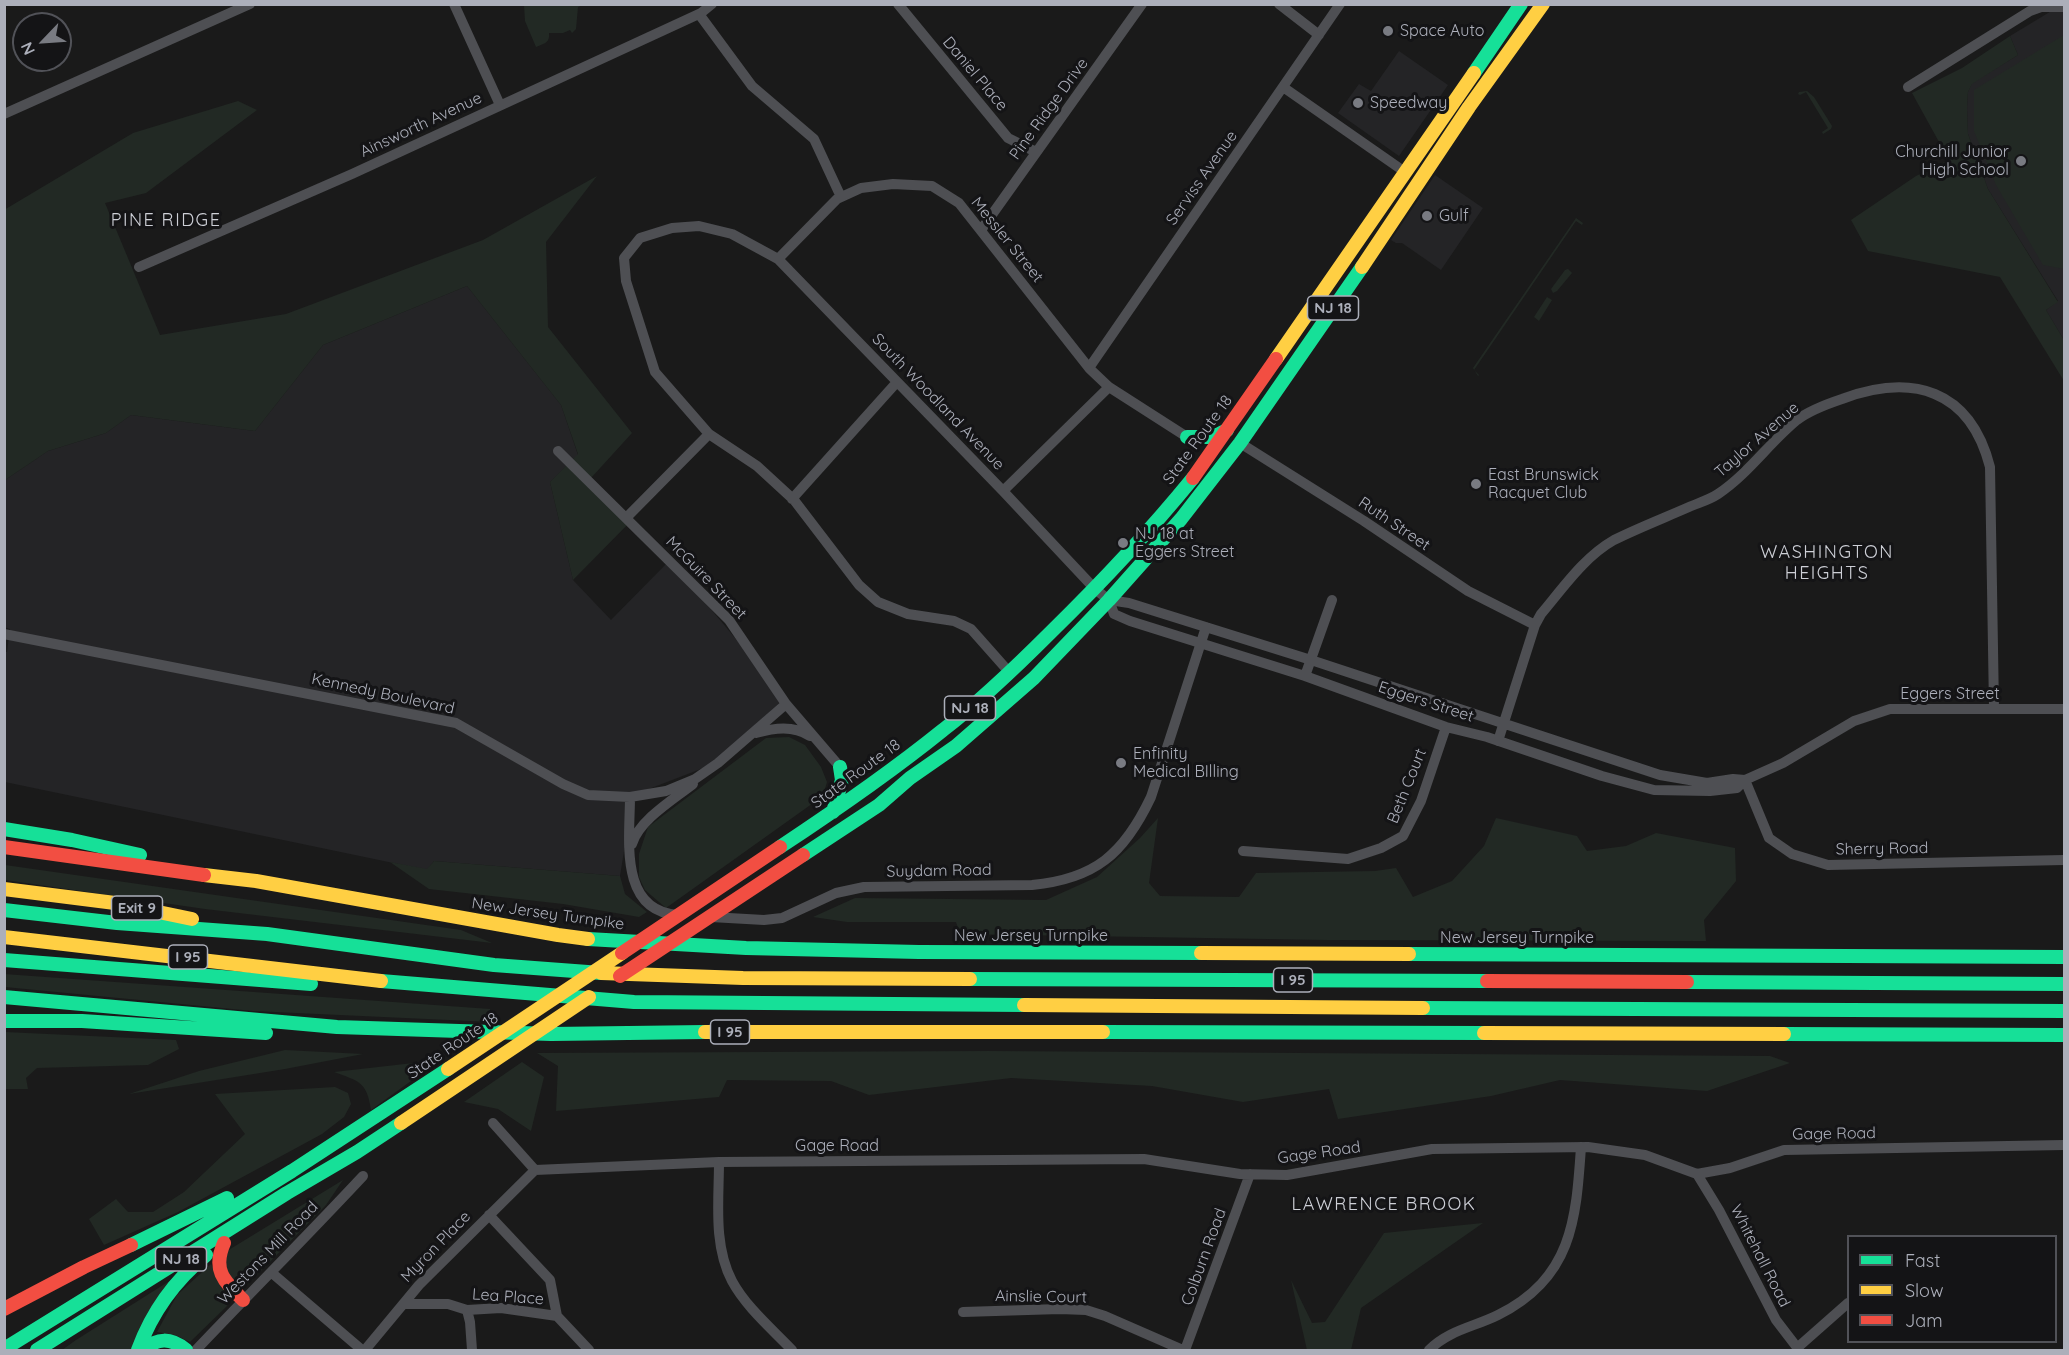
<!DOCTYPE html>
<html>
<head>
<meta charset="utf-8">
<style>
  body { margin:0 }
  #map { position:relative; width:2069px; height:1355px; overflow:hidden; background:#1a1a1a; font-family:Quicksand,sans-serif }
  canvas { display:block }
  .frame { position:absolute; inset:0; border:6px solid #acafba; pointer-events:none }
  .legend { position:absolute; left:1847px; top:1235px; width:210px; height:108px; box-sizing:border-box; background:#141416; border:2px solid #515258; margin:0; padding:8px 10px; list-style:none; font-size:18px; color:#acafba }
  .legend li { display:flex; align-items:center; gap:12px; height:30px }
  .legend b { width:30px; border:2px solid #515258 }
  .north { position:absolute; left:12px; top:12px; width:60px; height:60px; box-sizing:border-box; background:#141416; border:2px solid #515258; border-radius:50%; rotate:245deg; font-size:16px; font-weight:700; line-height:24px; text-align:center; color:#acafba }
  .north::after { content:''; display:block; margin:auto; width:21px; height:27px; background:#797b82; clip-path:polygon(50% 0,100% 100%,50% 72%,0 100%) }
</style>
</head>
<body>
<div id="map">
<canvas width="2069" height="1355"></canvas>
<div class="frame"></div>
<ul class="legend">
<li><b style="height:8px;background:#16e098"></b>Fast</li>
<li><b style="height:8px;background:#ffcf43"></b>Slow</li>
<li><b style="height:8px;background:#f24e42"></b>Jam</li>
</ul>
<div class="north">N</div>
</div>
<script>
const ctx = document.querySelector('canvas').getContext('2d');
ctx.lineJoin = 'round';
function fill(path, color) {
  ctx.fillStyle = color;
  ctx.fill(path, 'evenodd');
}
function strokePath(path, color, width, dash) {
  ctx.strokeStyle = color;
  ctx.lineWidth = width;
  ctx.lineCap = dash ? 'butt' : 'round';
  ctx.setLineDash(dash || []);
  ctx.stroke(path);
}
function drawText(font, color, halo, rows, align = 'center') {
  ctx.font = font + ' Quicksand,sans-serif';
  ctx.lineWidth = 6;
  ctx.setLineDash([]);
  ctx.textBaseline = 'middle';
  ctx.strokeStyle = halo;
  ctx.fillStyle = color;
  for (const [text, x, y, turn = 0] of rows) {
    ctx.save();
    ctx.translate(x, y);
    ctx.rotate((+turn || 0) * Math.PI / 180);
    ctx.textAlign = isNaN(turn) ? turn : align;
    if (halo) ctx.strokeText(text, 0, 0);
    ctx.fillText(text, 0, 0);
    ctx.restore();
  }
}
fill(new Path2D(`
  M 2058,7 L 2064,7 L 2064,340 L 2046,310 L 2058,301 L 1988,189 L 1968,134 L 1967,108 L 1968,92 L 1972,83 L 2018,55 L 2010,36 Z
  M 1399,51 L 1448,85 L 1399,156 L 1338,113 L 1359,84 L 1371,91 Z
  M 1435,175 L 1483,208 L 1441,270 L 1402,243 L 1396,243 L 1391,240 Z
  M 467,286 L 561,405 L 578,455 L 550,482 L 573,580 L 611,620 L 670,560 L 785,698 L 711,765 L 633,795 L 620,876 L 434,861 L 427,870 L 5,782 L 4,652 L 7,652 L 10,629 L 4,627 L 5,480 L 48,451 L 106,433 L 131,415 L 255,431 L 323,345 Z`), '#242426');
fill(new Path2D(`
  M 524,5 L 524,4 L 583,5 L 578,7 L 576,29 L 572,33 L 570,30 L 563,33 L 549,33 C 550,43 545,43 536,47 L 525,21 Z
  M 2064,35 L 2064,269 L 2043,265 L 1996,185 L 1974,131 L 1974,90 Z
  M 2010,36 L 2018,55 L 1972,84 L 1968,92 L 1967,108 L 1968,134 L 1988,189 L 2058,302 L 2046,310 L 2064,340 L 2064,381 L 2000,277 L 1868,251 L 1851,220 L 1916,176 L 1949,160 L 1912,93 L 1962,68 Z
  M 1807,91 L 1814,97 L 1832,126 L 1831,129 L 1823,134 L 1822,132 L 1828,128 L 1806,92 L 1800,95 L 1798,94 L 1799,92 Z
  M 238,101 L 257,110 L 146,193 L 105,203 L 160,335 L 286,314 L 483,240 L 597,176 L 546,242 L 548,327 L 632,433 L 591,478 L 632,520 L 573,580 L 550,482 L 578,454 L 561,405 L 467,286 L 323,345 L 255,431 L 131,415 L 106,433 L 48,451 L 5,480 L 4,210 L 133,133 Z
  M 1576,218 L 1583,223 L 1582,225 L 1576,221 L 1474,370 L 1479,375 L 1478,376 L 1473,368 Z
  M 1568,269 L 1572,273 L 1557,291 L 1553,293 L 1551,289 L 1565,270 Z
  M 1547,297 L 1552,300 L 1539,321 L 1534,317 Z
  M 789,737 L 805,745 L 821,767 L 827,782 L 823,796 L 666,908 L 645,890 L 639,877 L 639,854 L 648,827 L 766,738 Z
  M 1158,818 L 1149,883 L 1160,896 L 1239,897 L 1256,873 L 1375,871 L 1396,868 L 1413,897 L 1452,881 L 1484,846 L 1496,818 L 1577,836 L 1587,851 L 1626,846 L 1656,833 L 1735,848 L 1736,881 L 1704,920 L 1706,941 L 1327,940 L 960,934 L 956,922 L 847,922 L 813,917 L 855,898 L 1046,900 L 1097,877 L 1140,838 Z
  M 434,861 L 620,876 L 625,894 L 647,912 L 639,917 L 563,904 L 429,889 L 390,862 L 427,869 Z
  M 5,865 L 461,930 L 492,943 L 205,909 L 5,880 Z
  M 4,974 L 490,1009 L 492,1022 L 253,1011 L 5,987 Z
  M 5,1032 L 176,1040 L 179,1049 L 148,1065 L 37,1068 L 26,1078 L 28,1089 L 5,1089 Z
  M 285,1050 L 363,1054 L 285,1069 L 129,1094 L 199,1071 Z
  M 988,1051 L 1770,1056 L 1790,1063 L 1707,1091 L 1560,1080 L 1491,1096 L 1338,1119 L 1329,1089 L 1243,1102 L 1152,1086 L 1011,1078 L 869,1095 L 831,1081 L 727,1080 L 719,1097 L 556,1111 L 558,1066 L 537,1053 Z
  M 440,1060 L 371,1110 C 367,1081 358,1081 334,1072 Z
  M 522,1062 L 544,1077 L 531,1131 L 498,1109 L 464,1102 Z
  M 335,1087 L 348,1093 L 351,1104 L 344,1117 L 322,1134 L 178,1212 L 104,1245 L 89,1219 L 116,1199 L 128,1212 L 153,1212 L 184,1192 L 245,1134 L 215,1094 Z
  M 343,1180 L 326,1205 L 247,1285 L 239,1284 L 222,1271 L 227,1251 Z
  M 1483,1223 L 1361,1308 L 1351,1350 L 1307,1350 L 1291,1280 L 1312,1323 L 1325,1322 L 1384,1233 Z
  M 211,1264 L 232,1297 L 227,1306 L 190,1342 L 175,1335 L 157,1332 L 177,1295 Z
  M 171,1280 L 133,1350 L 62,1350 L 76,1340 Z`), '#222924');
strokePath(new Path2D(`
  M 454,4 L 500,105
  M 898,4 L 1008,138 L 1036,152
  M 1279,4 L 1319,35
  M 699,14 L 752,86 L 814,139 L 841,197
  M 1283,87 L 1405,172
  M 1908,87 L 2030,11 L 2041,7 L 2064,7
  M 4,114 L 250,4
  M 981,230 L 1142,4
  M 778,259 L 837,199 L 861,188 L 893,184 L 932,186 L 959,203 L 1089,368 L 1109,387 L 1187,437
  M 139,267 L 352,174 L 701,13 L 712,4
  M 1089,368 L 1340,4
  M 1240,443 L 1364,521 L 1468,591 L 1535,625
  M 558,451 L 729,620 L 786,704 L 840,767
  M 1003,491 L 1109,387
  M 792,499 L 897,382
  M 627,517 L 709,434
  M 1109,600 L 1114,614 L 1130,621 L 1305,676 L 1446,727 L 1487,737 L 1602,776 L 1654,790 L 1710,791 L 1737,788 L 1745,780 L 1783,763 L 1854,721 L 1890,709 L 2064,709
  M 4,634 L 456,723 L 563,784 L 588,795 L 630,797 L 666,791 L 695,779 L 718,763 L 786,704
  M 1010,673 L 971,629 L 954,621 L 908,614 L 878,602 L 859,585 L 794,500 L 757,466 L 709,434 L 655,372 L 626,281 L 624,258 L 640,238 L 672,228 L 699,226 L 732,234 L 778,259 L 1003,491 L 1095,589 L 1109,600 L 1129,603 L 1311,660 L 1660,775 L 1707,783 L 1733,779 L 1745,780
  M 1305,676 L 1332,600
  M 756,733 C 774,728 793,725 810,736
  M 1498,741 L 1535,625 L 1541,614 C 1563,588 1584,557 1614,540 C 1638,528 1664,518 1689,507 C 1698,503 1709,500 1718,494 C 1748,474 1769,443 1797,420 C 1810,410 1827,404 1842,399 C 1912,373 1970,389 1990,467 L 1994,708
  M 1745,780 L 1769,838 L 1792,854 L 1828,865 L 2064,860
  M 630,797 C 630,838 618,911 678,915
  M 632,844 C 639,820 674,799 693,784
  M 1243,851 L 1348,859 L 1381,848 L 1403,836 L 1421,801 L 1446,727
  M 711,917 L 764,920 L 782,918 L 836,893 L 864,887 L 1032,885 C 1095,879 1124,854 1151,797 L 1206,627
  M 493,1123 L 535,1170
  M 719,1162 C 719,1200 713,1245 732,1281 C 746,1307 772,1329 792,1350
  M 535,1170 L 719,1162 L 1144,1159 L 1240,1174 L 1287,1175 L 1432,1149 L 1588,1147 L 1645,1155 L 1697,1174 L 1730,1168 L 1784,1150 L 2064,1145
  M 1697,1174 L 1719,1210 L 1776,1320 L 1799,1350
  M 489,1215 L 550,1280 L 557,1316
  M 272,1273 L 362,1350
  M 404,1304 L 448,1304 L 467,1310 L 501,1308 L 557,1316
  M 467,1310 L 470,1322 L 472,1350
  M 963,1312 L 1060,1309 L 1086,1310 L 1105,1316 L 1183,1350
  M 557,1316 L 589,1350
  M 1797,1348 L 1848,1303
  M 196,1350 C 251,1292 308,1235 363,1176
  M 365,1350 L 419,1285 L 535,1170
  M 1185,1350 L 1250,1174
  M 1429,1350 C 1449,1330 1474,1327 1498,1315 C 1572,1278 1576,1221 1581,1147`), '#4e4f53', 10);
strokePath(new Path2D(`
  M 1474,73 L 1521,4
  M 1187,437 L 1213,437 L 1227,430
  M 833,812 L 842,780 L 840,767
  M 4,829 L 72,840 L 140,855
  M 780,847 C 836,810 891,772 943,730 C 982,700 1017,666 1051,632 C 1101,583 1149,532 1193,478
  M 803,855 L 879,805 L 910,778 L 956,746 L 1034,678 L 1109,600 L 1181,519 L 1240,443 L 1362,267
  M 4,910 L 117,923 L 267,934 L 494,965 L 601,973
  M 588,939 L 746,948 L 919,952 L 1201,953
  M 1409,954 L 2064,957
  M 4,960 L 311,984
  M 970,979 L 1487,981
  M 381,981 L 634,1002 L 1024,1005
  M 1687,982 L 2064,984
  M 4,997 L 337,1027 L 551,1034 L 705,1032
  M 1423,1008 L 2064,1011
  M 4,1021 L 82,1021 L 266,1033
  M 1103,1032 L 1484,1033
  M 1784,1034 L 2064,1035
  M 131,1245 L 227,1198
  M 4,1349 L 292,1171 L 448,1069
  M 37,1350 L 287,1193 L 357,1152 L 401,1123
  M 138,1350 C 152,1312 174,1281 206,1255
  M 142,1350 C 158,1338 170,1337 186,1350`), '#16e098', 14);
strokePath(new Path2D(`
  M 1362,267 L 1469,107 L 1543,4
  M 1276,359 L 1474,73
  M 204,875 L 256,881 L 558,935 L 588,939
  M 4,889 L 115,903 L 192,919
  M 4,937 L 381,981
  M 1201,953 L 1409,954
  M 601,973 L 743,978 L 970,979
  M 1024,1005 L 1423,1008
  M 705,1032 L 1103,1032
  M 1484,1033 L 1784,1034
  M 448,1069 L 622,953
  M 401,1123 L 589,997`), '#ffcf43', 14);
strokePath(new Path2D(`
  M 1193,478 L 1276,359
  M 4,847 L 204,875
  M 622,953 L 780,847
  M 620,976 L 803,855
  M 1487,981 L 1687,982
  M 224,1243 C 212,1270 224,1281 243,1300
  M 4,1309 L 84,1267 L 131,1245`), '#f24e42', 14);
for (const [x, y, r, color] of [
  [1388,31,6,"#797b82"],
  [1358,103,6,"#797b82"],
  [2021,161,6,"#797b82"],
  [1427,216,6,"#797b82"],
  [1476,484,6,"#797b82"],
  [1123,543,6,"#797b82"],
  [1121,763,6,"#797b82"]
]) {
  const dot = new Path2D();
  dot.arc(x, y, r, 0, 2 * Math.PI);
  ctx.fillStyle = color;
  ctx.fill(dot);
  strokePath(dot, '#141416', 2);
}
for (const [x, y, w] of [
  [1333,308,51],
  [970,708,51],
  [137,908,51],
  [188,957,39],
  [1293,980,39],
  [730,1032,39],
  [181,1259,51]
]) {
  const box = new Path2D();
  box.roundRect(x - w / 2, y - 12, w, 24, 4.5);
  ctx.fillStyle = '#141416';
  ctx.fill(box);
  strokePath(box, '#acafba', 1.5);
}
drawText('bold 15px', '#acafba', null, [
  ["NJ 18",1333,308],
  ["NJ 18",970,708],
  ["Exit 9",137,908],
  ["I 95",188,957],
  ["I 95",1293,980],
  ["I 95",730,1032],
  ["NJ 18",181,1259]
]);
drawText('16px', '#acafba', '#141416', [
  ["Space Auto",1400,31],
  ["Speedway",1370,103],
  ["Churchill Junior",2009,152,"right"],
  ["High School",2009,170,"right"],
  ["Gulf",1439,216],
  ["East Brunswick",1488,475],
  ["Racquet Club",1488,493],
  ["NJ 18 at",1135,534],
  ["Eggers Street",1135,552],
  ["Enfinity",1133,754],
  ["Medical BIlling",1133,772]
], 'left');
drawText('16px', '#acafba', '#141416', [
  ["Daniel Place",975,74,50],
  ["Pine Ridge Drive",1049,109,-54],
  ["Ainsworth Avenue",421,125,-25],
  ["Serviss Avenue",1202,178,-55],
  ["Messler Street",1007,240,51],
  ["South Woodland Avenue",938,402,46],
  ["State Route 18",1198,440,-54],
  ["Taylor Avenue",1757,440,-41],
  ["Ruth Street",1394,524,34],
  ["McGuire Street",706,578,46],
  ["Kennedy Boulevard",383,694,12],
  ["Eggers Street",1950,694],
  ["Eggers Street",1426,702,18],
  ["State Route 18",856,774,-36],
  ["Beth Court",1407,786,-68],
  ["Sherry Road",1882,849,-1],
  ["Suydam Road",939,871,-1],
  ["New Jersey Turnpike",548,914,8],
  ["New Jersey Turnpike",1031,936],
  ["New Jersey Turnpike",1517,938],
  ["State Route 18",453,1046,-34],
  ["Gage Road",1834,1134,-1],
  ["Gage Road",837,1146],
  ["Gage Road",1319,1153,-8],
  ["Myron Place",436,1247,-46],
  ["Westons Mill Road",268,1253,-46],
  ["Whitehall Road",1760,1256,63],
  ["Colburn Road",1204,1257,-70],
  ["Lea Place",508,1297,4],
  ["Ainslie Court",1041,1297,1]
]);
ctx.letterSpacing = '1.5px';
drawText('18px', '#cdcfd6', '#141416', [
  ["PINE RIDGE",166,221],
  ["WASHINGTON",1827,553],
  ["HEIGHTS",1827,574],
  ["LAWRENCE BROOK",1384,1205]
]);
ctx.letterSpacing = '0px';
</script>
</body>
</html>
